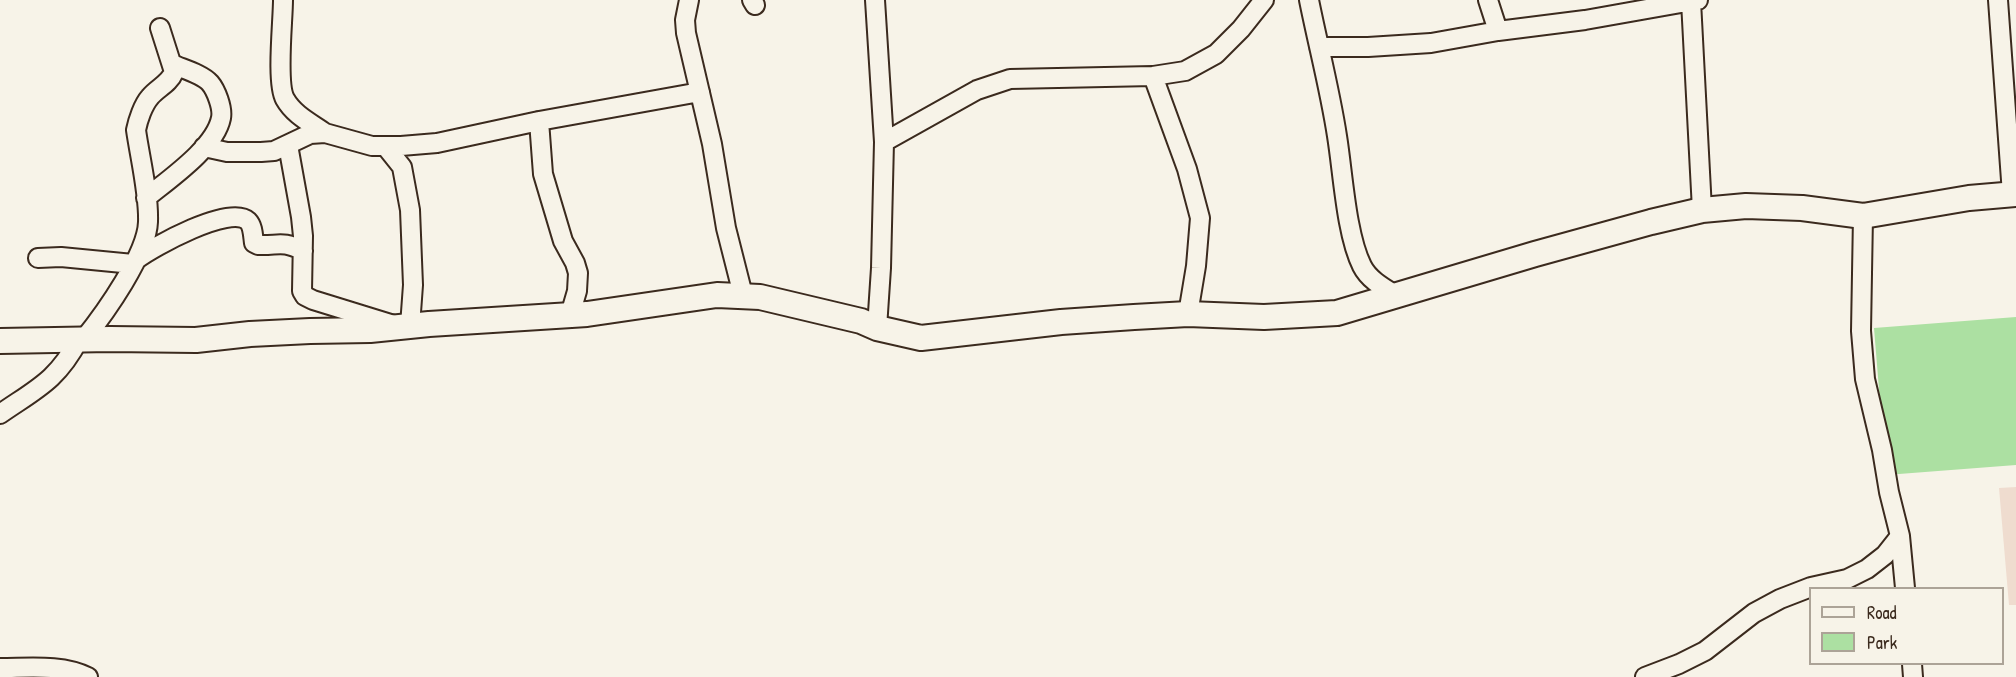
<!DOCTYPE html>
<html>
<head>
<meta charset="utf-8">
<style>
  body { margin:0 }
  #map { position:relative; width:2016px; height:677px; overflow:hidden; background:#f7f3e8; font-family:"Patrick Hand",sans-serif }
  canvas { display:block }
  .legend { position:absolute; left:1809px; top:587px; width:195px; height:78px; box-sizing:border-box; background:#f7f3e8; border:2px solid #aca397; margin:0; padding:8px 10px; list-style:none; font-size:18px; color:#3b2a1e }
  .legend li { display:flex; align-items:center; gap:12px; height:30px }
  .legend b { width:30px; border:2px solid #aca397 }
</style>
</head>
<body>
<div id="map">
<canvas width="2016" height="677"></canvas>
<ul class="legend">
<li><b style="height:8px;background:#f7f3e8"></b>Road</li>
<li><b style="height:16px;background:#ace0a2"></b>Park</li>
</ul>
</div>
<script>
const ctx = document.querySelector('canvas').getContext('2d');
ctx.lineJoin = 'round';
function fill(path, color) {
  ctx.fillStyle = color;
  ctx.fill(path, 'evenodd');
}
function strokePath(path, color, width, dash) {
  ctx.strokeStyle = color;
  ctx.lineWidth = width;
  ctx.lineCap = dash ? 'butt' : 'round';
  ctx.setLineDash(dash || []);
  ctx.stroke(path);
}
fill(new Path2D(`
  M 2016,487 L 2016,605 L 2009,605 L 1999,488 Z`), '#efdccf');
fill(new Path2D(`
  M 2016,317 L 2016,465 L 1886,475 L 1874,328 Z`), '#ace0a2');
const street = new Path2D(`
  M 283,0 C 283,21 276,83 285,99 C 294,115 311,123 325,133
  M 689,0 L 685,20 L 686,33 L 712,144 L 726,228 L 743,295
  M 752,0 L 755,5
  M 875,0 L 884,142 L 881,268 L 877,328
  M 1309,0 C 1318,45 1330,90 1337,136 C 1343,173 1346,234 1362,266 C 1369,280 1384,288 1397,296
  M 1488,0 L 1498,31
  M 1998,0 L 2012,194
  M 1691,1 L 1702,210
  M 1319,47 L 1368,47 L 1431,43 L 1498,31 L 1585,20 L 1698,0
  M 1153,76 L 1187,169 L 1200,218 L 1196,266 L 1188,314
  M 539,121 L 543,174 L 563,241 L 575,263 L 578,273 L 577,291 L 570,315
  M 884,142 L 977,90 L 1010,79 L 1153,76 L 1185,71 L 1216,54 L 1241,29 L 1264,0
  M 288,145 L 301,217 L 303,236 L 302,291 L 305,296 L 313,300 L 394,325
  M 204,147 L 227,152 L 261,152 L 274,151 L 310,134 L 325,133 L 372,146 L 401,146 L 437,143 L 539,121 L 700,92
  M 386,147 L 402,167 L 410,210 L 413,285 L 410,326
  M 146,198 C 169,179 215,148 221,118 C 223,108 216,90 210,83 C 202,74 183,69 172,64
  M 1863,216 L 1861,331 L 1865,379 L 1882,450 L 1889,492 L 1900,536 L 1905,588
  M 38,258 L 61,257 L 133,264
  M 137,259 C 153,247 230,204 248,221 C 253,226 253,236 254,243 L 258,245 C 279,246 282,240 303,251
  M 84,339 C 105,313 147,254 148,222 C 149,194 140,158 136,130 C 138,120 143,105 150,97 C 157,88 169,84 174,72 L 160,28
  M 0,414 C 36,389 57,381 79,339
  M 1912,664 L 1913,677
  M 0,668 C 29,668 62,664 88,677
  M 1645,677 L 1679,664 L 1705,651 L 1754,613 L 1780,599 L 1811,587 L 1847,579 L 1867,569 L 1885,555 L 1900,536`);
const secondary = new Path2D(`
  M 0,341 L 110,339 L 196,340 L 250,334 L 310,331 L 370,330 L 429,324 L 587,314 L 717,295 L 760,297 L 861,321 L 877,328 L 921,338 L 1061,322 L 1134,317 L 1188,314 L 1264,317 L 1337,313 L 1535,254 L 1651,222 L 1702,210 L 1746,206 L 1802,208 L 1863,216 L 1969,198 L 2016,194`);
strokePath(street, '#3b2a1e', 22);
strokePath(secondary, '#3b2a1e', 28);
strokePath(street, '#f7f3e8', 18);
strokePath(secondary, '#f7f3e8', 24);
</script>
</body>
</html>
